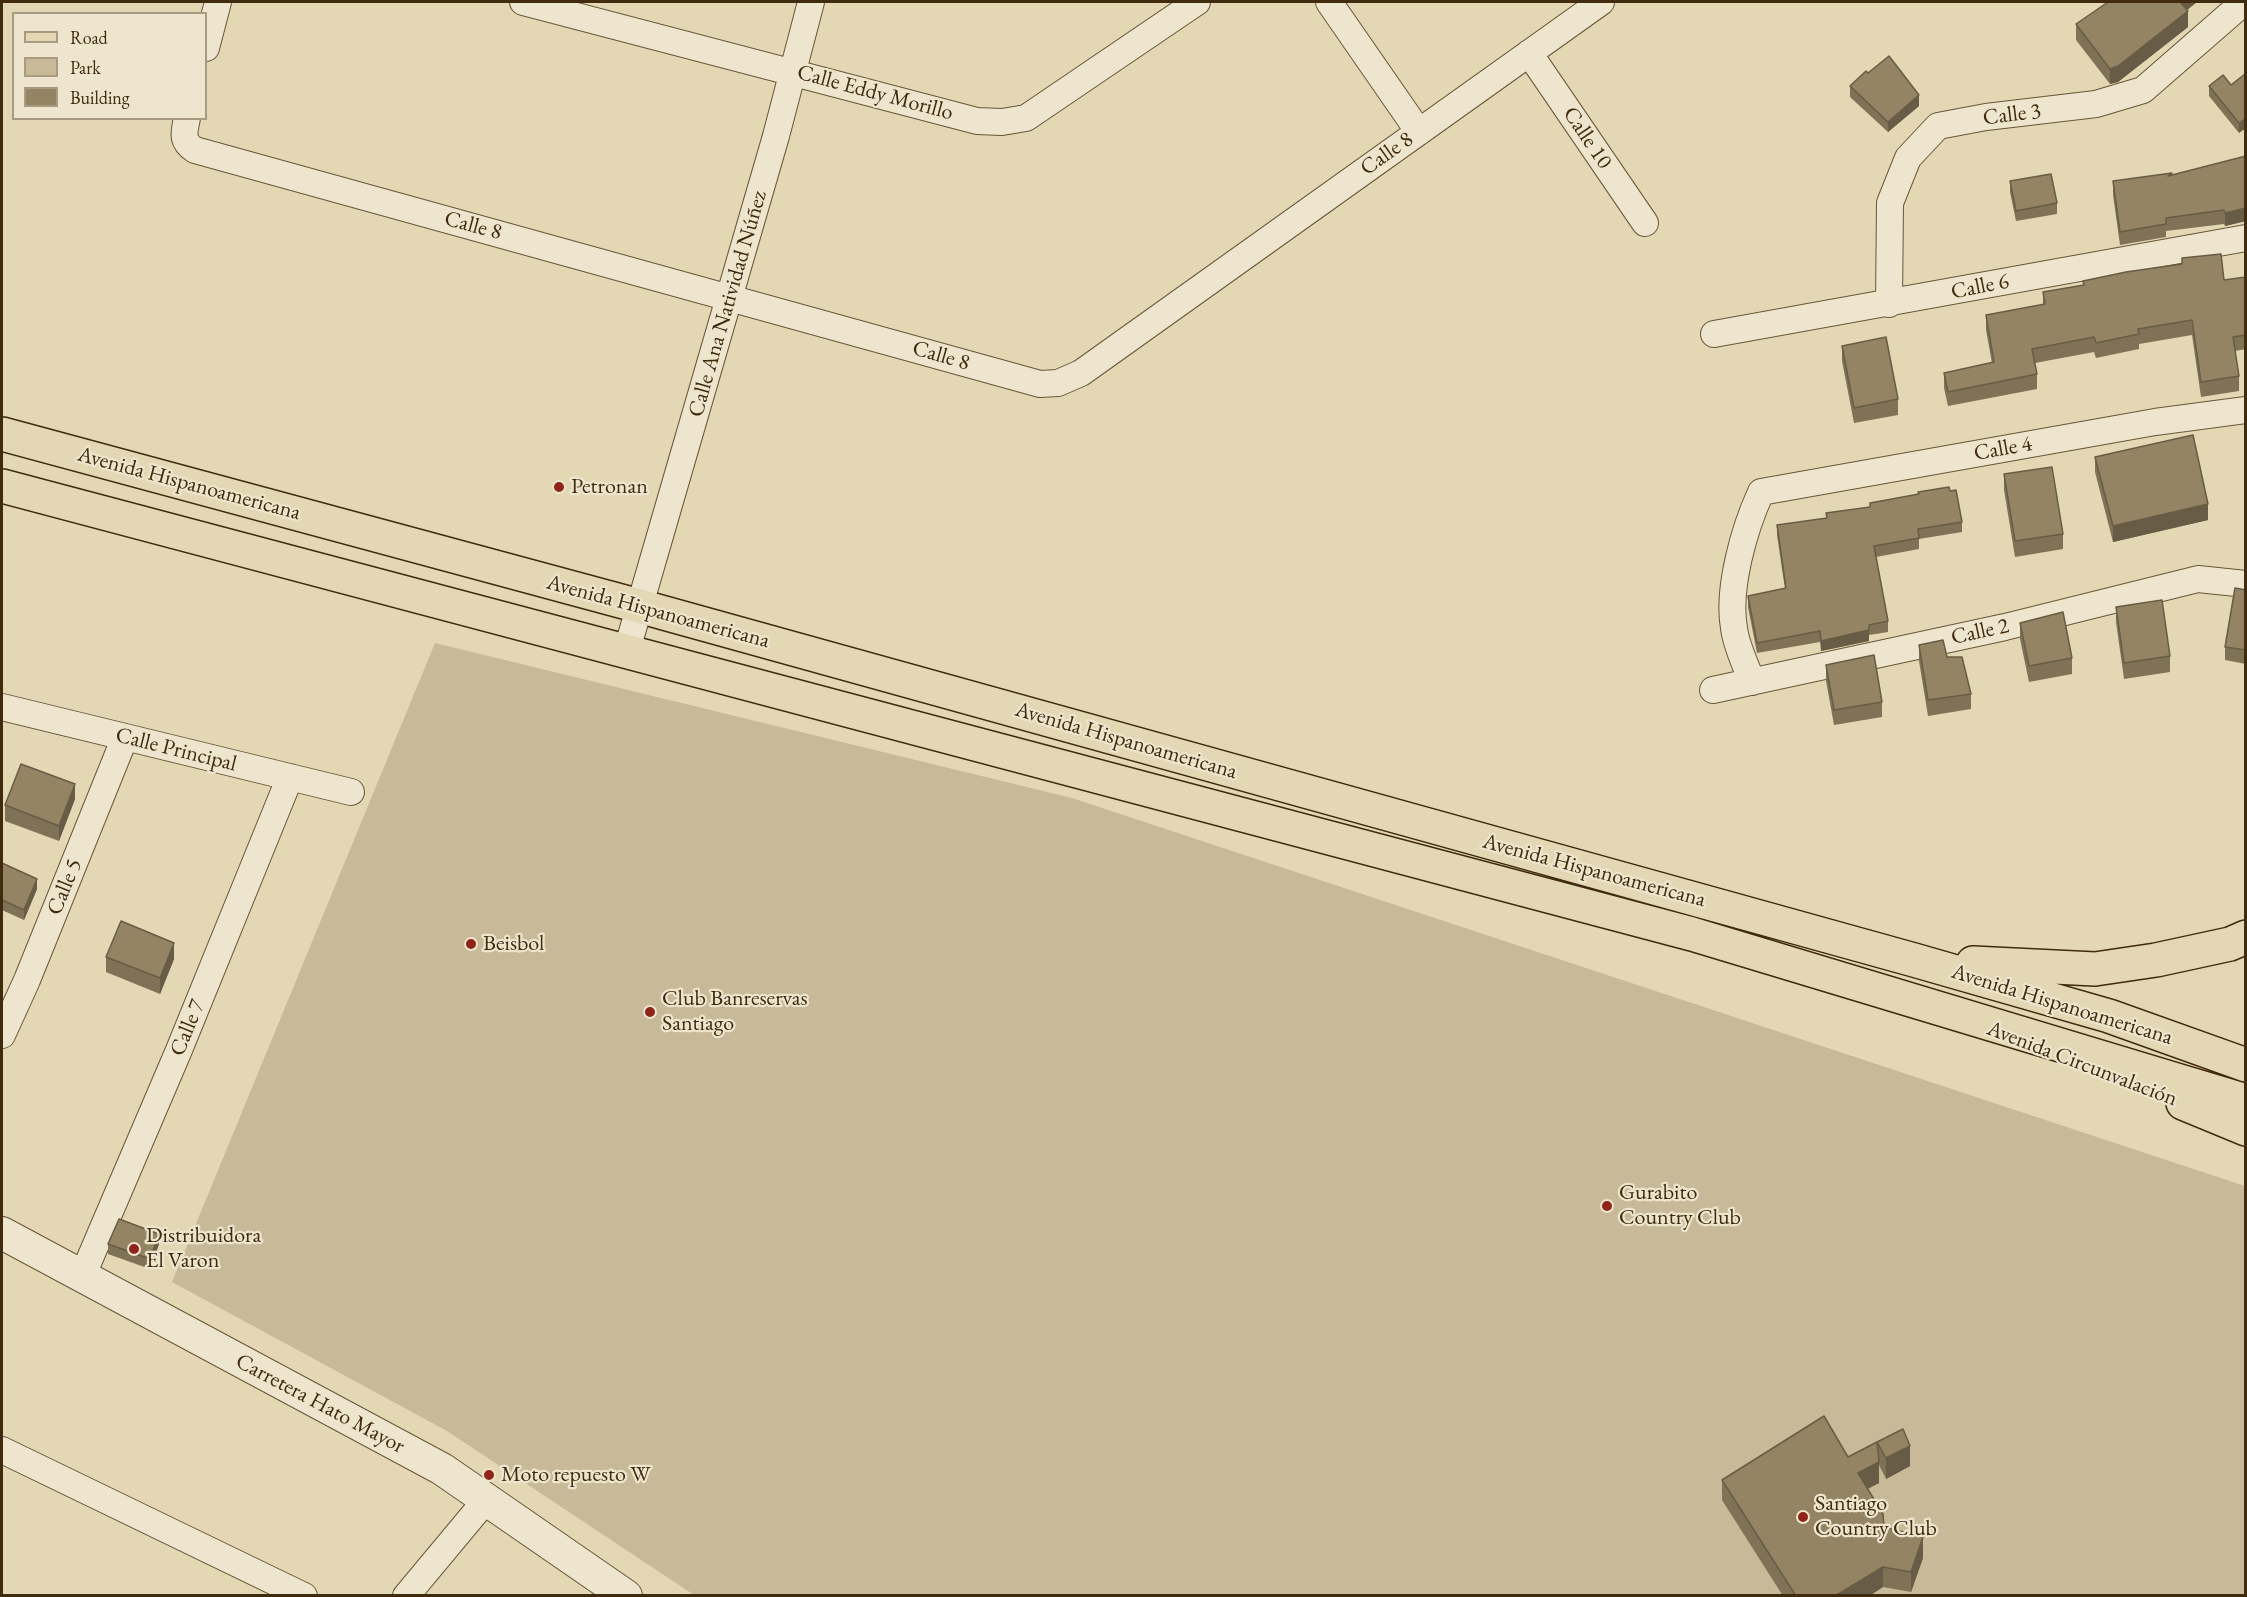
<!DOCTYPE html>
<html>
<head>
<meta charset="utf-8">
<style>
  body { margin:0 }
  #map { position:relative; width:2247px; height:1597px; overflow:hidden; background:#e4d7b4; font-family:"EB Garamond",serif }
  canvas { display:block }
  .frame { position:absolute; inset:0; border:3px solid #402b0e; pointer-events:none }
  .legend { position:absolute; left:12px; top:12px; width:195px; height:108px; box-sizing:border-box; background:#ede5ce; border:2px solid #a89b81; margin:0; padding:8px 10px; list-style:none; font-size:18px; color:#402b0e }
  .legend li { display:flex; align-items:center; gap:12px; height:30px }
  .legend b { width:30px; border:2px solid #a89b81 }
</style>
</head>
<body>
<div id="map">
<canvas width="2247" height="1597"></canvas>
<div class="frame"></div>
<ul class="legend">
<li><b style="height:8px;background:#e4d7b4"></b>Road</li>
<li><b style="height:16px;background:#c8ba98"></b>Park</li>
<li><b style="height:16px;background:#958464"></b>Building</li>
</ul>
</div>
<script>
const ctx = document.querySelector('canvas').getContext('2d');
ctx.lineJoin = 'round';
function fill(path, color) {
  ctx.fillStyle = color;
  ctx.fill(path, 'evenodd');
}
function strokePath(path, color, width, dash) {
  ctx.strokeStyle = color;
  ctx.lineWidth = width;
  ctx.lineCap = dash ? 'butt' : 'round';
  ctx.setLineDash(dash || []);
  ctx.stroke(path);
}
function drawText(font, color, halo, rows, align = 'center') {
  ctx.font = font + ' "EB Garamond",serif';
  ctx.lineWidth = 4.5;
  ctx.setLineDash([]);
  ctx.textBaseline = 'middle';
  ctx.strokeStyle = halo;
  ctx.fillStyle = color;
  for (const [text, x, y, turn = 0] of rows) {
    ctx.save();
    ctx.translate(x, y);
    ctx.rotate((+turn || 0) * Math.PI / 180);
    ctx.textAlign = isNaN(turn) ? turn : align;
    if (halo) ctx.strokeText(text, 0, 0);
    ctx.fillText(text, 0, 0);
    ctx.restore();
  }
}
fill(new Path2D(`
  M 435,643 L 1072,798 L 2245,1186 L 2245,1595 L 694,1595 L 447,1431 L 172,1282 Z`), '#c8ba98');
const minor = new Path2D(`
  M 523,2 L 977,121 L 1002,122 L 1026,118 L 1197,2
  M 1329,2 L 1419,132
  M 206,48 L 218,2
  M 1529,53 L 1645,223
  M 187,118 C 184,133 181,141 195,150 L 1040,384 L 1058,383 L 1081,373 L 1601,2
  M 1889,304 L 1890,203 L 1908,158 L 1938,126 L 1986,117 L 2096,104 L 2143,90 L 2244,2
  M 1714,334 L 2246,238
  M 626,653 L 776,136 L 811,2
  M 1752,682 C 1746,665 1736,646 1734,628 C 1727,589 1744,529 1761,492 L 2155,422 L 2246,410
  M 1713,690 L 2005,627 L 2198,579 L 2246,584
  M 2,707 L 351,792
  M 2,1035 L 27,980 L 125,737
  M 82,1277 L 179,1050 L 290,777
  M 2,1450 L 304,1596
  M 406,1596 L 486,1500`);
const tertiary = new Path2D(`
  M 2,1233 L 442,1469 L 626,1596`);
const primary = new Path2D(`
  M 2,434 L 639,606 L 1914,960 L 2109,1016 L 2246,1065
  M 2,486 L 1692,934 L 2246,1101
  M 1973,963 L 2095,969 L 2156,960 L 2230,944 L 2246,937
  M 2183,1103 L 2246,1129`);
strokePath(minor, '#695638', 28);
strokePath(tertiary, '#695638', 34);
strokePath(primary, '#402b0e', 36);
strokePath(minor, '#ede5ce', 26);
strokePath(tertiary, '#ede5ce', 32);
strokePath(primary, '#e4d7b4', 33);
fill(new Path2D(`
  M 2108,2 L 2197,2 L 2187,10 L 2188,27 L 2118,82 L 2110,84 L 2076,40 L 2076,24 Z
  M 1868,73 L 1919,106 L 1888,132 L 1850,97 L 1850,86 Z
  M 2246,75 L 2239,133 L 2209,96 L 2209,86 L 2231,85 Z
  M 2246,156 L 2246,221 L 2225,226 L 2224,224 L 2166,231 L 2166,237 L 2120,245 L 2113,195 L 2113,181 L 2172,175 Z
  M 2010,181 L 2057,203 L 2057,214 L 2016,221 L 2010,192 Z
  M 2182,258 L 2224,280 L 2246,277 L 2246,349 L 2235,351 L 2239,376 L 2239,391 L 2201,397 L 2192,335 L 2139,344 L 2139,349 L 2096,358 L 2094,352 L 2035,363 L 2037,374 L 2037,389 L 1948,406 L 1944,388 L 1944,373 L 1992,363 L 1986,330 L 1986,315 L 2043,305 L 2043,292 L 2083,285 L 2083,281 L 2182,265 Z
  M 1842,346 L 1898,399 L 1898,415 L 1854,423 L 1842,361 Z
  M 2095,457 L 2208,520 L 2113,542 L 2095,472 Z
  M 2004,474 L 2063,534 L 2063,549 L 2015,557 L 2004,490 Z
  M 1950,491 L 1962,522 L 1962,532 L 1919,539 L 1919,549 L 1876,557 L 1888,621 L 1888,632 L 1869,635 L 1869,641 L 1821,651 L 1820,642 L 1757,653 L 1748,607 L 1748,596 L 1785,589 L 1777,535 L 1777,525 L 1826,518 L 1826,513 L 1870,507 L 1870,503 Z
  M 2246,590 L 2246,664 L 2225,660 L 2225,647 Z
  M 2116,607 L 2170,656 L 2170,672 L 2124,679 L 2116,622 Z
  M 2020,623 L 2072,658 L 2072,674 L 2029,682 L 2020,639 Z
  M 1919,645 L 1971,694 L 1971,709 L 1928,716 L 1919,661 Z
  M 1826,665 L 1882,702 L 1882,717 L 1834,725 L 1826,681 Z
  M 75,799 L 59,841 L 5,821 L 5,805 Z
  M 2,863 L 37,889 L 24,920 L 2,910 Z
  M 106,957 L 174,959 L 160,994 L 106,972 Z
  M 108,1244 L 159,1244 L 150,1269 L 108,1254 Z
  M 1877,1442 L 1910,1466 L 1886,1479 L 1879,1465 L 1879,1483 L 1868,1489 L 1884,1527 L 1923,1558 L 1911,1592 L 1883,1587 L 1869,1596 L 1783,1596 L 1722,1500 L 1722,1480 L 1848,1457 Z`), '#807256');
fill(new Path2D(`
  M 2179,2 L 2197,2 L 2179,16 Z
  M 2188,11 L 2188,27 L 2118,82 L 2110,84 L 2110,69 Z
  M 1919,95 L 1919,106 L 1888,132 L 1888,122 Z
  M 2246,118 L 2246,128 L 2239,133 L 2239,123 Z
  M 2246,208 L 2246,221 L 2225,226 L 2225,213 Z
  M 2208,504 L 2208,520 L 2113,542 L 2113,526 Z
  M 1869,630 L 1869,641 L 1821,651 L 1821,641 Z
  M 75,784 L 75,799 L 59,841 L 59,826 Z
  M 37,879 L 37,889 L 24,920 L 24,910 Z
  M 174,943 L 174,959 L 160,994 L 160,978 Z
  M 159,1234 L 159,1244 L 150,1269 L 150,1259 Z
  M 1910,1446 L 1910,1466 L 1886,1479 L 1886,1458 Z
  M 1879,1462 L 1879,1483 L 1858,1493 L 1858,1473 Z
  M 1923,1537 L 1923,1558 L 1911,1592 L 1911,1572 Z
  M 1883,1567 L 1883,1587 L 1869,1596 L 1835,1596 Z`), '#685c46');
const building = new Path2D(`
  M 2108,2 L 2180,2 L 2188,11 L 2118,66 L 2110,69 L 2076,24 Z
  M 1889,56 L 1919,95 L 1888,122 L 1850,86 L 1866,71 L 1868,73 Z
  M 2245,74 L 2246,75 L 2246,118 L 2239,123 L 2209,86 L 2223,75 L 2231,85 Z
  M 2246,156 L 2246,208 L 2225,213 L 2224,210 L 2166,218 L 2166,224 L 2120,232 L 2113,181 L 2172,173 L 2168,176 Z
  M 2051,174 L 2057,203 L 2016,211 L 2010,181 Z
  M 2221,254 L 2224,280 L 2246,277 L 2246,335 L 2233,337 L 2239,376 L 2201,382 L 2192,320 L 2138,329 L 2139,334 L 2096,343 L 2094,337 L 2032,349 L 2037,374 L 1948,392 L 1944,373 L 1994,362 L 1986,315 L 2045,304 L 2043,292 L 2084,285 L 2083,281 L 2126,272 L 2182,264 L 2182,258 Z
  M 1886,337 L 1898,399 L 1854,408 L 1842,346 Z
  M 2193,435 L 2208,504 L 2113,526 L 2095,457 Z
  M 2052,467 L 2063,534 L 2015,541 L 2004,474 Z
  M 1949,487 L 1950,491 L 1956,490 L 1962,522 L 1918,529 L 1919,538 L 1874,546 L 1888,621 L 1869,625 L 1869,630 L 1821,641 L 1820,631 L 1757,643 L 1748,596 L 1786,588 L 1777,525 L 1827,518 L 1826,513 L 1870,507 L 1870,503 L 1919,494 L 1918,492 Z
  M 2235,588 L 2246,590 L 2246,650 L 2225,647 Z
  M 2162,600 L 2170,656 L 2124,663 L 2116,607 Z
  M 2063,612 L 2072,658 L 2029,666 L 2020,623 Z
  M 1943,640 L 1947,657 L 1962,657 L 1971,694 L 1928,700 L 1919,645 Z
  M 1874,655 L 1882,702 L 1834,710 L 1826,665 Z
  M 21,764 L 75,784 L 59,826 L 5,805 Z
  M 2,863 L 37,879 L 24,910 L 2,900 Z
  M 121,921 L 174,943 L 160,978 L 106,957 Z
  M 119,1219 L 159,1234 L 150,1259 L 108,1244 Z
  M 1824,1416 L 1848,1457 L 1877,1442 L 1879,1462 L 1858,1473 L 1883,1514 L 1884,1527 L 1923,1537 L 1911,1572 L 1883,1567 L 1835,1596 L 1796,1596 L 1722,1480 Z
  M 1903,1429 L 1910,1446 L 1886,1458 L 1877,1442 Z`);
fill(building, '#958464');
strokePath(building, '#685c46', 1.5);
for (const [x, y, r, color] of [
  [559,487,6,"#8f2418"],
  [471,944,6,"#8f2418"],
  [650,1012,6,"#8f2418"],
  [1607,1206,6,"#8f2418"],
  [134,1249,6,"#8f2418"],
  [489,1475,6,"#8f2418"],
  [1803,1517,6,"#8f2418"]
]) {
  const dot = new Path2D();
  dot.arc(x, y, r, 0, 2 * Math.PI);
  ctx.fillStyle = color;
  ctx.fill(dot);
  strokePath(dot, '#ede5ce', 2);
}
drawText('22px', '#402b0e', '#ede5ce', [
  ["Calle Eddy Morillo",875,93,15],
  ["Calle 3",2012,115,-7],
  ["Calle 10",1587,138,56],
  ["Calle 8",1387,154,-35],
  ["Calle 8",473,226,15],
  ["Calle 6",1980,287,-11],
  ["Calle Ana Natividad Núñez",728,304,-74],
  ["Calle 8",941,356,16],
  ["Calle 4",2003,449,-10],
  ["Avenida Hispanoamericana",189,484,15],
  ["Avenida Hispanoamericana",658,612,15],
  ["Calle 2",1980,632,-12],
  ["Avenida Hispanoamericana",1126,741,16],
  ["Calle Principal",176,750,14],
  ["Avenida Hispanoamericana",1594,871,15],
  ["Calle 5",65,887,-68],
  ["Avenida Hispanoamericana",2062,1005,17],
  ["Calle 7",188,1028,-68],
  ["Avenida Circunvalación",2082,1064,21],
  ["Carretera Hato Mayor",320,1404,28]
]);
drawText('22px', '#402b0e', '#ede5ce', [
  ["Petronan",571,487],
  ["Beisbol",483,944],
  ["Club Banreservas",662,999],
  ["Santiago",662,1024],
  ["Gurabito",1619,1193],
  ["Country Club",1619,1218],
  ["Distribuidora",146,1236],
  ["El Varon",146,1261],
  ["Moto repuesto W",501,1475],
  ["Santiago",1815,1504],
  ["Country Club",1815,1529]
], 'left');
</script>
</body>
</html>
